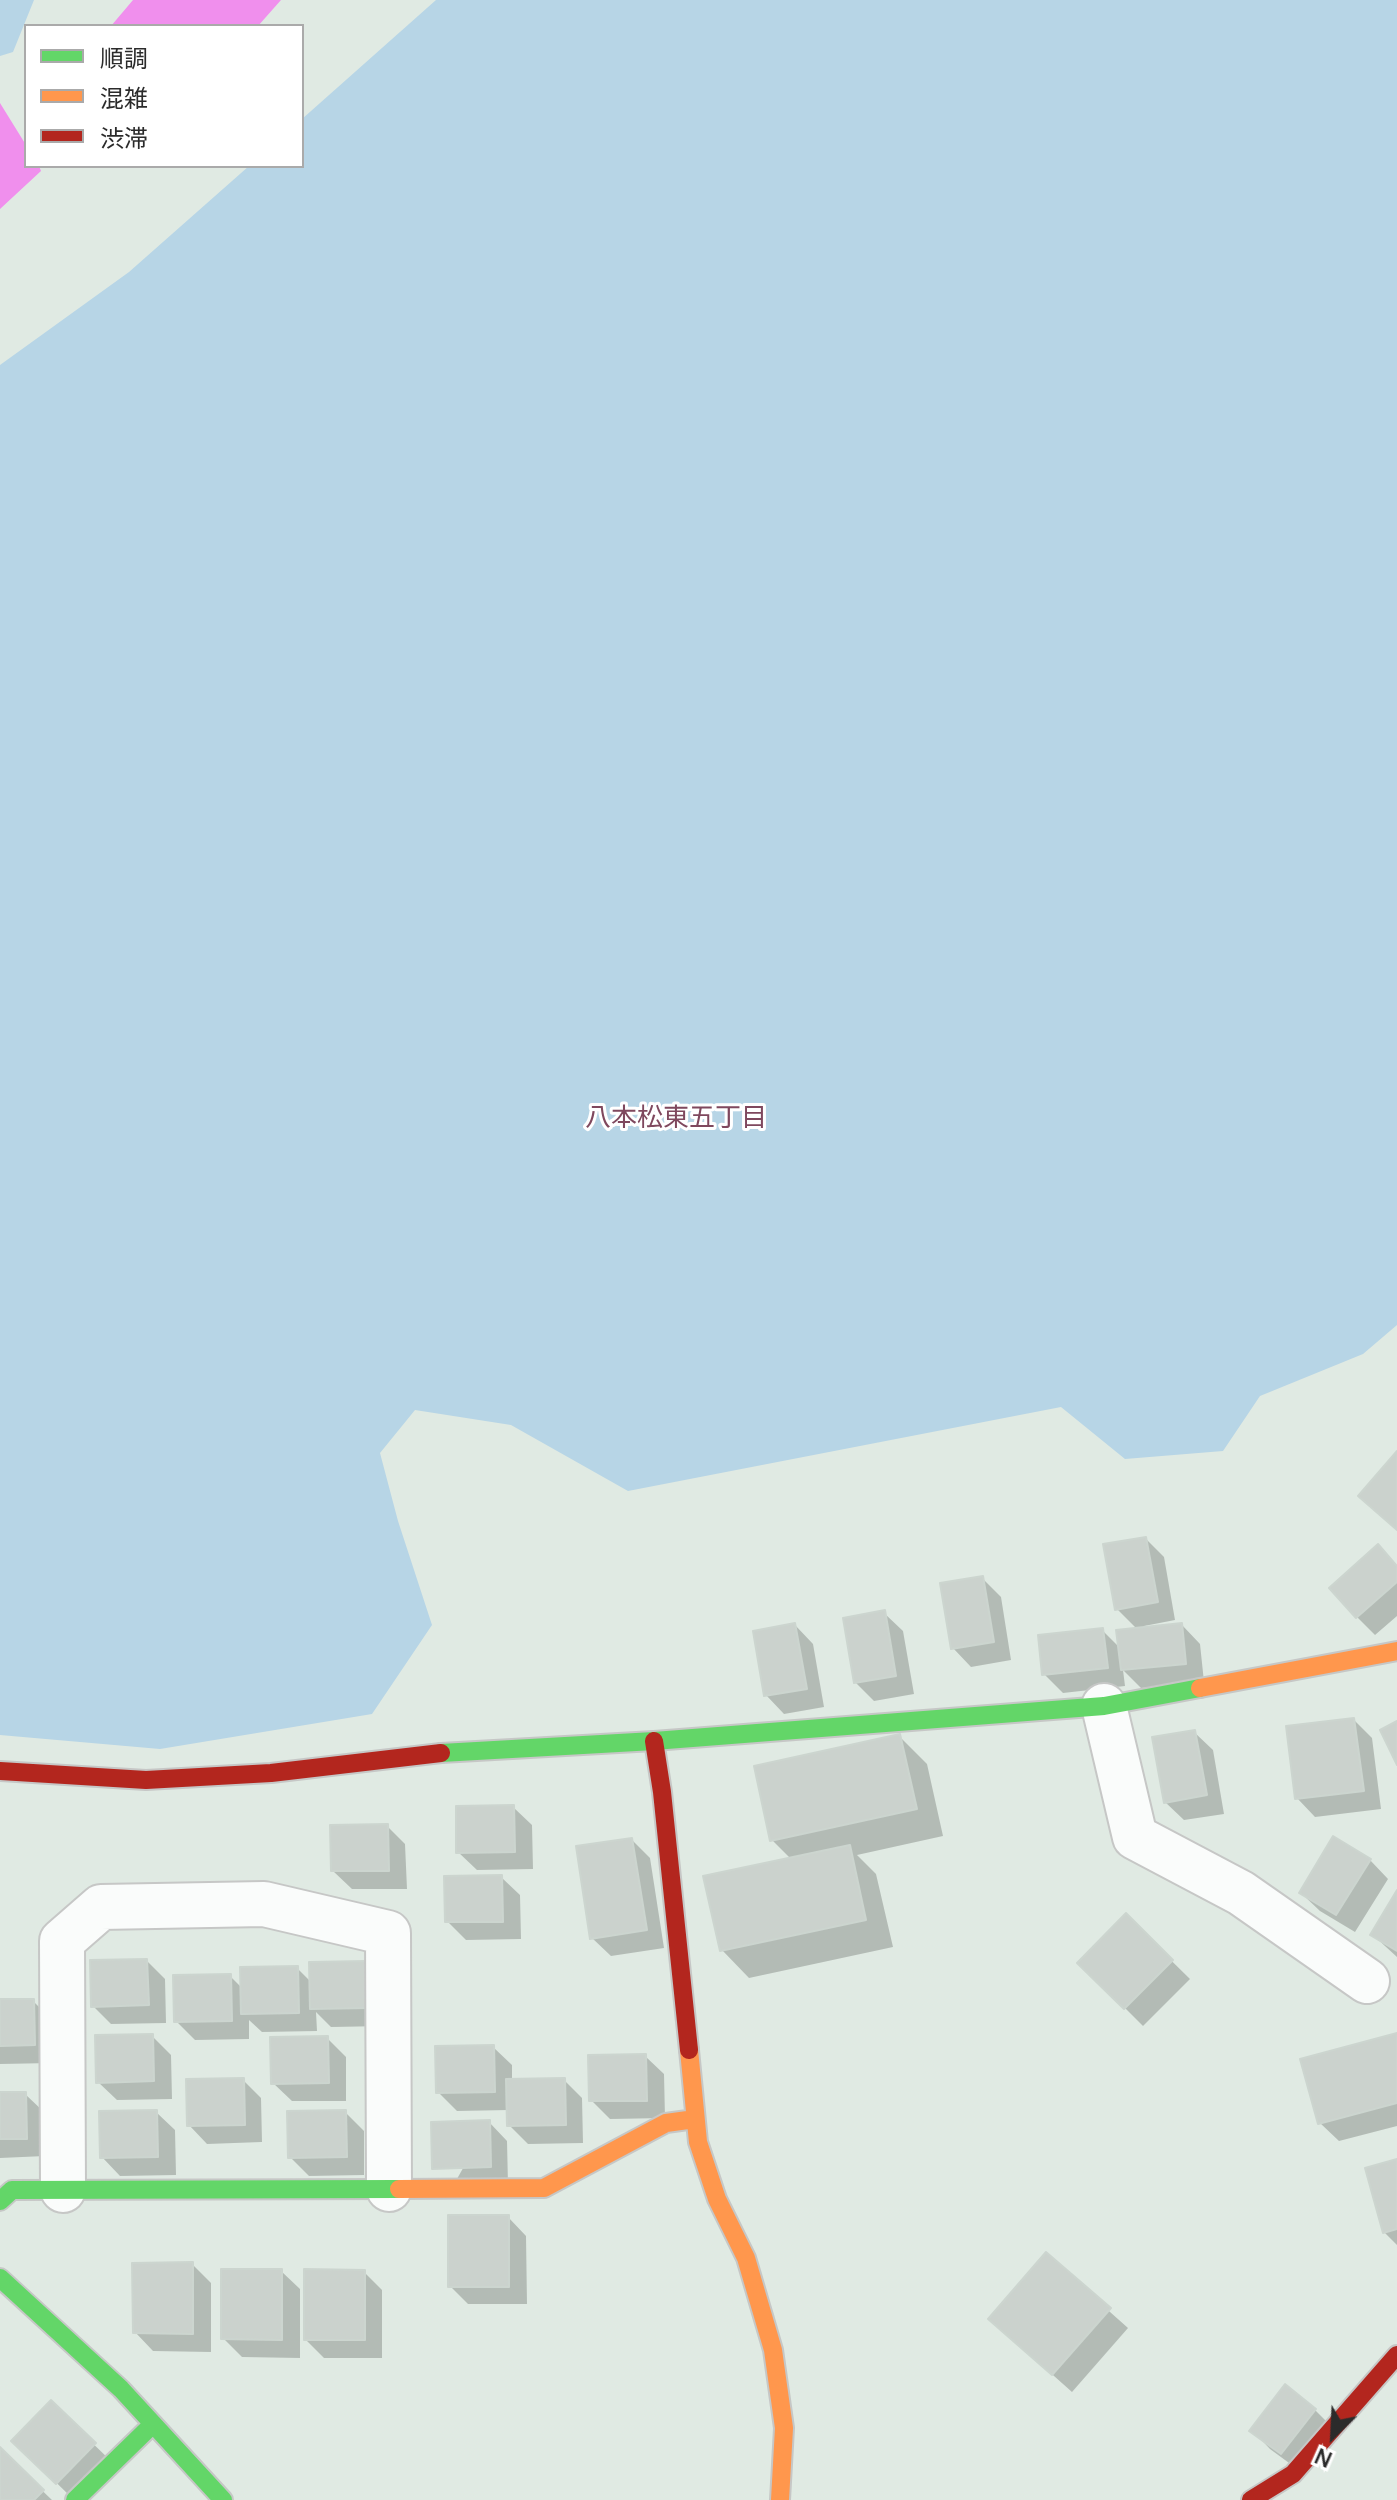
<!DOCTYPE html>
<html>
<head>
<meta charset="utf-8">
<style>
  body { margin:0 }
  #map { position:relative; width:1397px; height:2500px; overflow:hidden; background:#e0eae3; font-family:Manrope,"Noto Sans JP",sans-serif }
  canvas { display:block }
  .legend { position:absolute; left:24px; top:24px; width:280px; height:144px; box-sizing:border-box; background:#fff; border:2px solid #aaa; margin:0; padding:10px 14px; list-style:none; font-size:24px; color:#2b2b2b }
  .legend li { display:flex; align-items:center; gap:16px; height:40px }
  .legend b { width:40px; border:2px solid #aaa }
  .north { position:absolute; left:1293px; top:2396px; width:80px; height:80px; -webkit-text-stroke:6px #fff; paint-order:stroke; rotate:204deg; font-size:22px; font-weight:700; line-height:32px; text-align:center; color:#2b2b2b }
  .north::after { content:''; display:block; margin:auto; width:28px; height:36px; background:#2b2b2b; clip-path:polygon(50% 0,100% 100%,50% 72%,0 100%) }
</style>
</head>
<body>
<div id="map">
<canvas width="1397" height="2500"></canvas>
<ul class="legend">
<li><b style="height:10px;background:#63d668"></b>順調</li>
<li><b style="height:10px;background:#ff974d"></b>混雑</li>
<li><b style="height:10px;background:#b3261e"></b>渋滞</li>
</ul>
<div class="north">N</div>
</div>
<script>
const ctx = document.querySelector('canvas').getContext('2d');
ctx.lineJoin = 'round';
function fill(path, color) {
  ctx.fillStyle = color;
  ctx.fill(path, 'evenodd');
}
function strokePath(path, color, width, dash) {
  ctx.strokeStyle = color;
  ctx.lineWidth = width;
  ctx.lineCap = dash ? 'butt' : 'round';
  ctx.setLineDash(dash || []);
  ctx.stroke(path);
}
function drawText(font, color, halo, rows, align = 'center') {
  ctx.font = font + ' Manrope,"Noto Sans JP",sans-serif';
  ctx.lineWidth = 6;
  ctx.setLineDash([]);
  ctx.textBaseline = 'middle';
  ctx.strokeStyle = halo;
  ctx.fillStyle = color;
  for (const [text, x, y, turn = 0] of rows) {
    ctx.save();
    ctx.translate(x, y);
    ctx.rotate((+turn || 0) * Math.PI / 180);
    ctx.textAlign = isNaN(turn) ? turn : align;
    if (halo) ctx.strokeText(text, 0, 0);
    ctx.fillText(text, 0, 0);
    ctx.restore();
  }
}
fill(new Path2D(`
  M 0,0 L 34,0 L 13,52 L 0,56 Z
  M 436,0 L 1397,0 L 1397,1325 L 1363,1354 L 1260,1396 L 1223,1451 L 1125,1459 L 1061,1407 L 628,1491 L 511,1425 L 415,1410 L 380,1453 L 398,1521 L 432,1625 L 372,1714 L 160,1749 L 0,1735 L 0,365 L 129,272 L 249,166 L 302,166 L 302,119 Z`), '#b7d5e6');
fill(new Path2D(`
  M 133,0 L 281,0 L 258,26 L 111,26 Z
  M 0,103 L 26,145 L 26,166 L 39,166 L 41,171 L 0,209 Z`), '#f08fed');
fill(new Path2D(`
  M 1146,1539 L 1164,1557 L 1175,1620 L 1144,1626 L 1144,1629 L 1182,1625 L 1200,1644 L 1204,1682 L 1141,1688 L 1123,1670 L 1125,1686 L 1063,1693 L 1044,1674 L 1102,1630 L 1121,1649 L 1138,1630 L 1117,1609 Z
  M 1397,1566 L 1397,1616 L 1375,1635 L 1357,1617 Z
  M 982,1578 L 1001,1597 L 1011,1660 L 971,1667 L 953,1648 Z
  M 884,1613 L 903,1631 L 914,1694 L 874,1701 L 856,1683 Z
  M 795,1625 L 813,1644 L 824,1707 L 784,1714 L 766,1695 Z
  M 1354,1720 L 1372,1738 L 1381,1809 L 1315,1817 L 1297,1798 Z
  M 1194,1732 L 1213,1750 L 1224,1814 L 1184,1820 L 1165,1802 Z
  M 899,1736 L 927,1764 L 943,1836 L 857,1855 L 876,1874 L 893,1947 L 749,1978 L 722,1950 L 791,1859 L 772,1840 Z
  M 513,1807 L 532,1825 L 533,1869 L 477,1870 L 458,1852 Z
  M 387,1826 L 405,1844 L 407,1889 L 352,1889 L 333,1871 Z
  M 632,1840 L 650,1858 L 664,1948 L 611,1956 L 592,1938 Z
  M 1370,1860 L 1388,1879 L 1355,1932 L 1320,1911 L 1301,1893 Z
  M 501,1877 L 520,1895 L 521,1939 L 466,1940 L 447,1921 Z
  M 1397,1894 L 1397,1957 L 1373,1935 Z
  M 1126,1916 L 1190,1979 L 1143,2026 L 1080,1963 Z
  M 147,1961 L 165,1979 L 166,2023 L 111,2024 L 93,2006 Z
  M 366,1963 L 386,2026 L 331,2027 L 316,2012 L 317,2031 L 262,2032 L 249,2020 L 249,2039 L 195,2040 L 176,2021 L 230,1976 L 243,1989 L 297,1968 L 311,1982 Z
  M 0,2001 L 33,2001 L 52,2020 L 53,2063 L 0,2064 Z
  M 1397,2035 L 1397,2126 L 1339,2141 L 1320,2123 Z
  M 152,2036 L 171,2055 L 172,2099 L 117,2100 L 98,2082 Z
  M 327,2038 L 346,2057 L 346,2101 L 292,2101 L 273,2083 Z
  M 493,2047 L 512,2065 L 512,2081 L 564,2080 L 582,2098 L 583,2143 L 528,2144 L 509,2125 L 509,2110 L 457,2111 L 438,2092 Z
  M 645,2056 L 664,2074 L 665,2118 L 610,2119 L 591,2100 Z
  M 243,2080 L 261,2098 L 262,2142 L 207,2144 L 189,2125 Z
  M 0,2094 L 25,2094 L 44,2112 L 45,2156 L 0,2158 Z
  M 156,2112 L 175,2130 L 176,2175 L 120,2176 L 102,2157 Z
  M 345,2112 L 364,2131 L 364,2175 L 309,2176 L 290,2157 Z
  M 489,2122 L 507,2141 L 508,2185 L 453,2186 Z
  M 1397,2161 L 1397,2245 L 1384,2232 Z
  M 508,2217 L 526,2236 L 527,2304 L 468,2304 L 450,2286 Z
  M 1046,2255 L 1128,2328 L 1072,2392 L 990,2319 Z
  M 192,2264 L 211,2283 L 211,2352 L 153,2351 L 135,2332 Z
  M 281,2271 L 300,2289 L 300,2358 L 242,2357 L 223,2338 Z
  M 364,2272 L 382,2290 L 382,2358 L 324,2358 L 306,2340 Z
  M 51,2403 L 113,2463 L 74,2500 L 14,2441 Z
  M 1315,2410 L 1333,2428 L 1300,2471 L 1270,2449 L 1252,2430 Z
  M 0,2450 L 52,2500 L 0,2500 Z`), '#0003');
const building = new Path2D(`
  M 1397,1451 L 1397,1530 L 1358,1496 Z
  M 1146,1537 L 1158,1602 L 1115,1610 L 1103,1544 Z
  M 1378,1544 L 1397,1566 L 1397,1582 L 1356,1618 L 1329,1588 Z
  M 983,1576 L 994,1642 L 951,1649 L 940,1583 Z
  M 885,1610 L 896,1676 L 854,1683 L 843,1618 Z
  M 795,1623 L 807,1689 L 764,1696 L 753,1631 Z
  M 1182,1623 L 1186,1664 L 1121,1670 L 1116,1630 Z
  M 1103,1628 L 1108,1668 L 1042,1675 L 1038,1635 Z
  M 1354,1718 L 1364,1791 L 1295,1799 L 1286,1726 Z
  M 1397,1721 L 1397,1765 L 1380,1730 Z
  M 1195,1730 L 1207,1795 L 1164,1803 L 1152,1737 Z
  M 900,1734 L 917,1809 L 770,1841 L 754,1766 Z
  M 514,1805 L 515,1852 L 456,1853 L 456,1806 Z
  M 388,1824 L 389,1871 L 331,1871 L 330,1825 Z
  M 1333,1836 L 1371,1859 L 1336,1915 L 1299,1893 Z
  M 632,1838 L 647,1930 L 590,1939 L 576,1846 Z
  M 850,1845 L 866,1920 L 720,1951 L 703,1876 Z
  M 502,1875 L 503,1922 L 445,1922 L 444,1876 Z
  M 1397,1890 L 1397,1951 L 1370,1935 Z
  M 1126,1913 L 1173,1960 L 1124,2009 L 1077,1963 Z
  M 147,1959 L 149,2005 L 91,2007 L 90,1960 Z
  M 367,1961 L 368,2008 L 310,2009 L 309,1962 Z
  M 298,1966 L 299,2013 L 241,2014 L 240,1967 Z
  M 231,1974 L 232,2021 L 174,2022 L 173,1975 Z
  M 0,1999 L 34,1999 L 35,2045 L 0,2046 Z
  M 1397,2033 L 1397,2103 L 1318,2124 L 1300,2059 Z
  M 153,2034 L 154,2081 L 96,2083 L 95,2035 Z
  M 328,2036 L 329,2083 L 271,2084 L 270,2037 Z
  M 494,2045 L 495,2092 L 436,2093 L 435,2046 Z
  M 646,2054 L 647,2101 L 589,2101 L 588,2055 Z
  M 244,2078 L 245,2125 L 187,2126 L 186,2079 Z
  M 565,2078 L 566,2125 L 507,2126 L 506,2079 Z
  M 0,2092 L 26,2092 L 27,2139 L 0,2139 Z
  M 157,2110 L 158,2157 L 100,2158 L 99,2111 Z
  M 346,2110 L 347,2157 L 288,2158 L 287,2111 Z
  M 490,2120 L 491,2167 L 432,2169 L 431,2122 Z
  M 1397,2159 L 1397,2229 L 1383,2233 L 1365,2168 Z
  M 448,2215 L 509,2215 L 509,2287 L 448,2287 Z
  M 1046,2252 L 1111,2308 L 1052,2375 L 988,2319 Z
  M 193,2262 L 193,2334 L 133,2333 L 132,2263 Z
  M 221,2269 L 282,2269 L 282,2340 L 221,2339 Z
  M 304,2269 L 365,2270 L 365,2340 L 304,2340 Z
  M 1285,2384 L 1316,2409 L 1281,2454 L 1249,2431 Z
  M 51,2400 L 96,2443 L 56,2484 L 11,2441 Z
  M 0,2447 L 44,2490 L 34,2500 L 0,2500 Z`);
fill(building, '#cbd2cd');
strokePath(building, '#ccd5cf', 2);
const street = new Path2D(`
  M 1104,1706 L 1135,1837 L 1241,1893 L 1367,1981
  M 63,2190 L 62,1941 L 101,1907 L 264,1904 L 388,1933 L 389,2189`);
const fast = new Path2D(`
  M 441,1753 L 654,1741 L 1104,1706 L 1200,1688
  M 0,2201 L 12,2190 L 399,2189
  M 0,2278 L 121,2389 L 223,2500
  M 75,2500 L 153,2424`);
const slow = new Path2D(`
  M 1200,1688 L 1397,1651
  M 689,2050 L 698,2142 L 717,2199 L 746,2258 L 773,2350 L 784,2428 L 780,2500
  M 399,2189 L 544,2188 L 666,2123 L 695,2119`);
const jam = new Path2D(`
  M 654,1741 L 662,1792 L 689,2050
  M 0,1771 L 146,1780 L 271,1773 L 441,1753
  M 1251,2500 L 1293,2474 L 1397,2355`);
strokePath(street, '#c6c7c6', 48);
strokePath(fast, '#c6c7c6', 22);
strokePath(slow, '#c6c7c6', 22);
strokePath(jam, '#c6c7c6', 22);
strokePath(street, '#fafcfb', 44);
strokePath(fast, '#63d668', 18);
strokePath(slow, '#ff974d', 18);
strokePath(jam, '#b3261e', 18);
drawText('26px', '#7f485e', '#fff', [
  ["八本松東五丁目",676,1119]
]);
</script>
</body>
</html>
